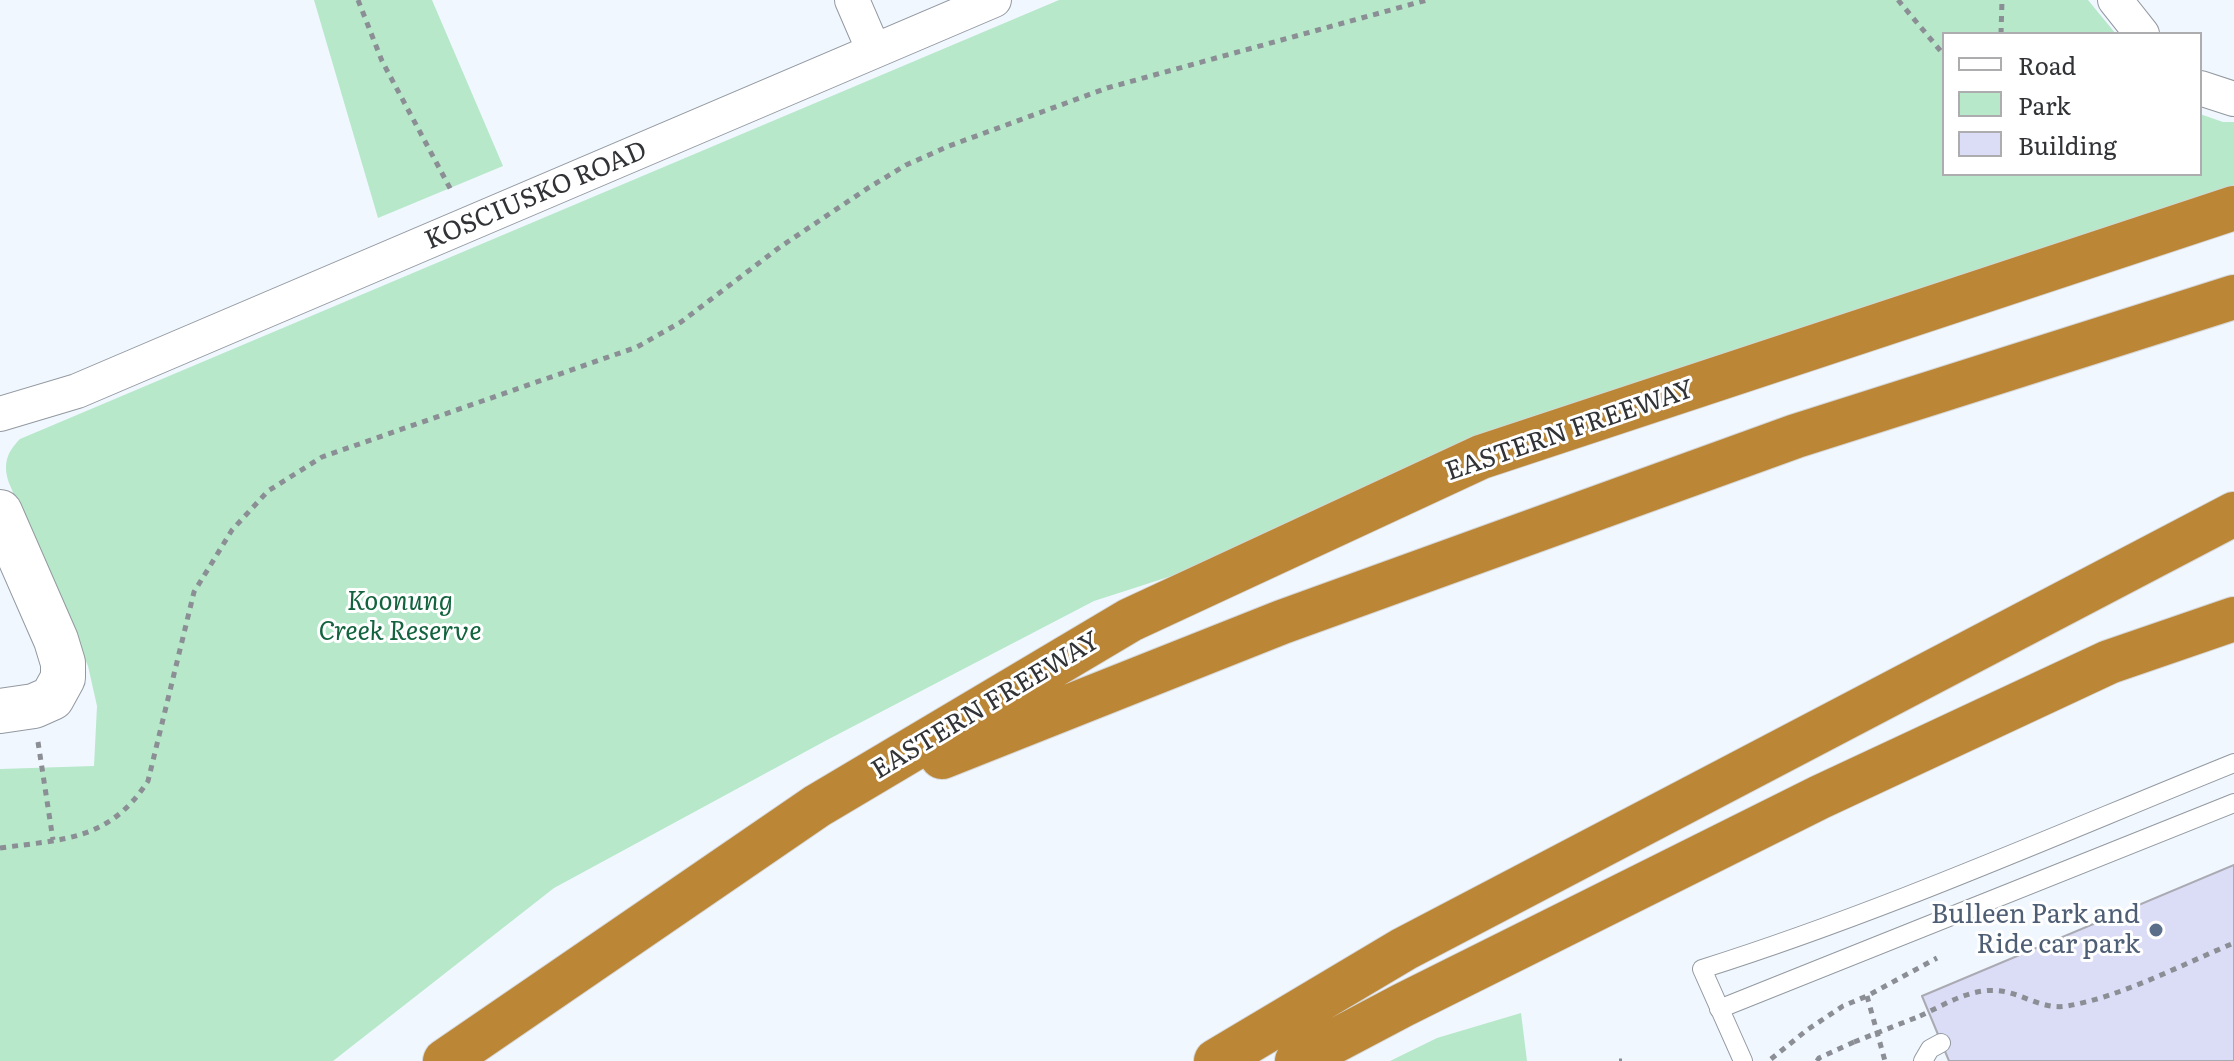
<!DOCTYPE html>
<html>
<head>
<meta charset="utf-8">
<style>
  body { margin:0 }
  #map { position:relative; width:2234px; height:1061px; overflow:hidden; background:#f1f7ff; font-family:Literata,serif }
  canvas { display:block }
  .legend { position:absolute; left:1942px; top:32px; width:260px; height:144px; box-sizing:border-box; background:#fff; border:2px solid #adadaf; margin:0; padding:10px 14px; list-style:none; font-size:24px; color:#313336 }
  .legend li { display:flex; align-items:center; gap:16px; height:40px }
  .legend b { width:40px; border:2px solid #adadaf }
</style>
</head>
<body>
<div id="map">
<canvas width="2234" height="1061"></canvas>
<ul class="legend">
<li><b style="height:10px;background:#fff"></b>Road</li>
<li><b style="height:22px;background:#b6e8c9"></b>Park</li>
<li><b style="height:22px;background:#dbdcf6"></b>Building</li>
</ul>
</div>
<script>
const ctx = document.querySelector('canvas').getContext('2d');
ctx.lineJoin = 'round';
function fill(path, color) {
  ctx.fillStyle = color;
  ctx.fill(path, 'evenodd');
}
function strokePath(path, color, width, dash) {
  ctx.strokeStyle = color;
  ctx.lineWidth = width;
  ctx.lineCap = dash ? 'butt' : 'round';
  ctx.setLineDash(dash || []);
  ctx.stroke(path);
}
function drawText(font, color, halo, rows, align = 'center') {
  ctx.font = font + ' Literata,serif';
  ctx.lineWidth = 6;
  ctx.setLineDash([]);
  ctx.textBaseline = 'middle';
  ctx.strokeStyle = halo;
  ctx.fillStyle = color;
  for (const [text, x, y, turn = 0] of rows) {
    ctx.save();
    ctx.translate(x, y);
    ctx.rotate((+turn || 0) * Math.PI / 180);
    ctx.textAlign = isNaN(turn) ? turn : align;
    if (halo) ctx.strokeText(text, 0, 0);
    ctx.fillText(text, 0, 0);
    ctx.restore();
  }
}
fill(new Path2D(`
  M 314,0 L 432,0 L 503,166 L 378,218 Z
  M 1059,0 L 2088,0 L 2116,34 L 1944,34 L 1944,174 L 2200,174 L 2200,114 L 2223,122 L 2234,122 L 2234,215 L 1587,442 L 1094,601 L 827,740 L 554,888 L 333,1061 L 0,1061 L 0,769 L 94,766 L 97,706 L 88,666 L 9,483 C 3,465 6,453 20,439 Z
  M 1521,1013 L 1527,1061 L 1390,1061 L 1437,1038 Z`), '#b6e8c9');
const building = new Path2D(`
  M 2234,865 L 2234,1061 L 1949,1061 L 1922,996 Z`);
fill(building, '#dbdcf6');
strokePath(building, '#aaaab2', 2);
const lane = new Path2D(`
  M 1719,1009 L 2234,803
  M 1743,1061 L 1702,969 C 1883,912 2058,834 2234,763
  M 1923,1061 L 1930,1049 L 1941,1043`);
const street = new Path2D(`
  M 852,0 L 874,51
  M 2115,0 L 2142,34
  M 2200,88 L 2234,99
  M 0,414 L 77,391 L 994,0`);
const secondary = new Path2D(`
  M 0,512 L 56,640 L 63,663 L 63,678 L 52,698 L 34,706 L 0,711`);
const highway = new Path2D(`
  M 942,757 L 1282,622 L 1796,436 L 2234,297
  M 445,1061 L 817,806 L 1130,620 L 1481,457 L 2234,208
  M 1216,1061 L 1404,949 L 2234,514
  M 1297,1061 L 1403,1005 L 1820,797 L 2109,662 L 2234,619`);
strokePath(lane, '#9399a0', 20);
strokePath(street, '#9399a0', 36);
strokePath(secondary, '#9399a0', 46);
strokePath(highway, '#d6d6d7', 46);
strokePath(new Path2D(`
  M 358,0 L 382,61 L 451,190
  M 1898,0 L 1944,55
  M 2001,34 L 2002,0
  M 38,742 L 53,840
  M 0,848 C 64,839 109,841 148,781 L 194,592 L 232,530 L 268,491 L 322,457 L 637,347 L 681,322 L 780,247 L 868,188 L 906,165 L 949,146 L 1107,88 L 1427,0
  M 1867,996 L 1885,1061
  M 1920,1016 C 1946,1004 1972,987 2001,991 C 2023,994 2043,1010 2067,1006 C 2121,997 2183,964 2234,943
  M 1771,1059 L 1807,1030 L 1843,1006 L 1867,996 L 1937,958
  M 1619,1061 L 1622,1061
  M 1817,1061 L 1819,1058 L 1854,1042`), '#8b8e94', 5, [6, 6]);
strokePath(lane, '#fff', 18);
strokePath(street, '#fff', 34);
strokePath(secondary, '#fff', 44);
strokePath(highway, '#bb8736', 44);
strokePath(new Path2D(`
  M 1854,1042 L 1920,1016`), '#8b8e94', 5, [6, 6]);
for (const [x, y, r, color] of [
  [2156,930,8,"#5c6f8a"]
]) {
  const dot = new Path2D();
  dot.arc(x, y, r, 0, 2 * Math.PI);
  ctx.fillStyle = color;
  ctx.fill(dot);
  strokePath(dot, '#fff', 3);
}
drawText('26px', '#313336', '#fff', [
  ["KOSCIUSKO ROAD",536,196,-23],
  ["EASTERN FREEWAY",1570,431,-19],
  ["EASTERN FREEWAY",986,706,-31]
]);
drawText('italic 26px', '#13633e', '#fff', [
  ["Koonung",400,602],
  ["Creek Reserve",400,632]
]);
drawText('26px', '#4e5e75', '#fff', [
  ["Bulleen Park and",2140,915],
  ["Ride car park",2140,945]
], 'right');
</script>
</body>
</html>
